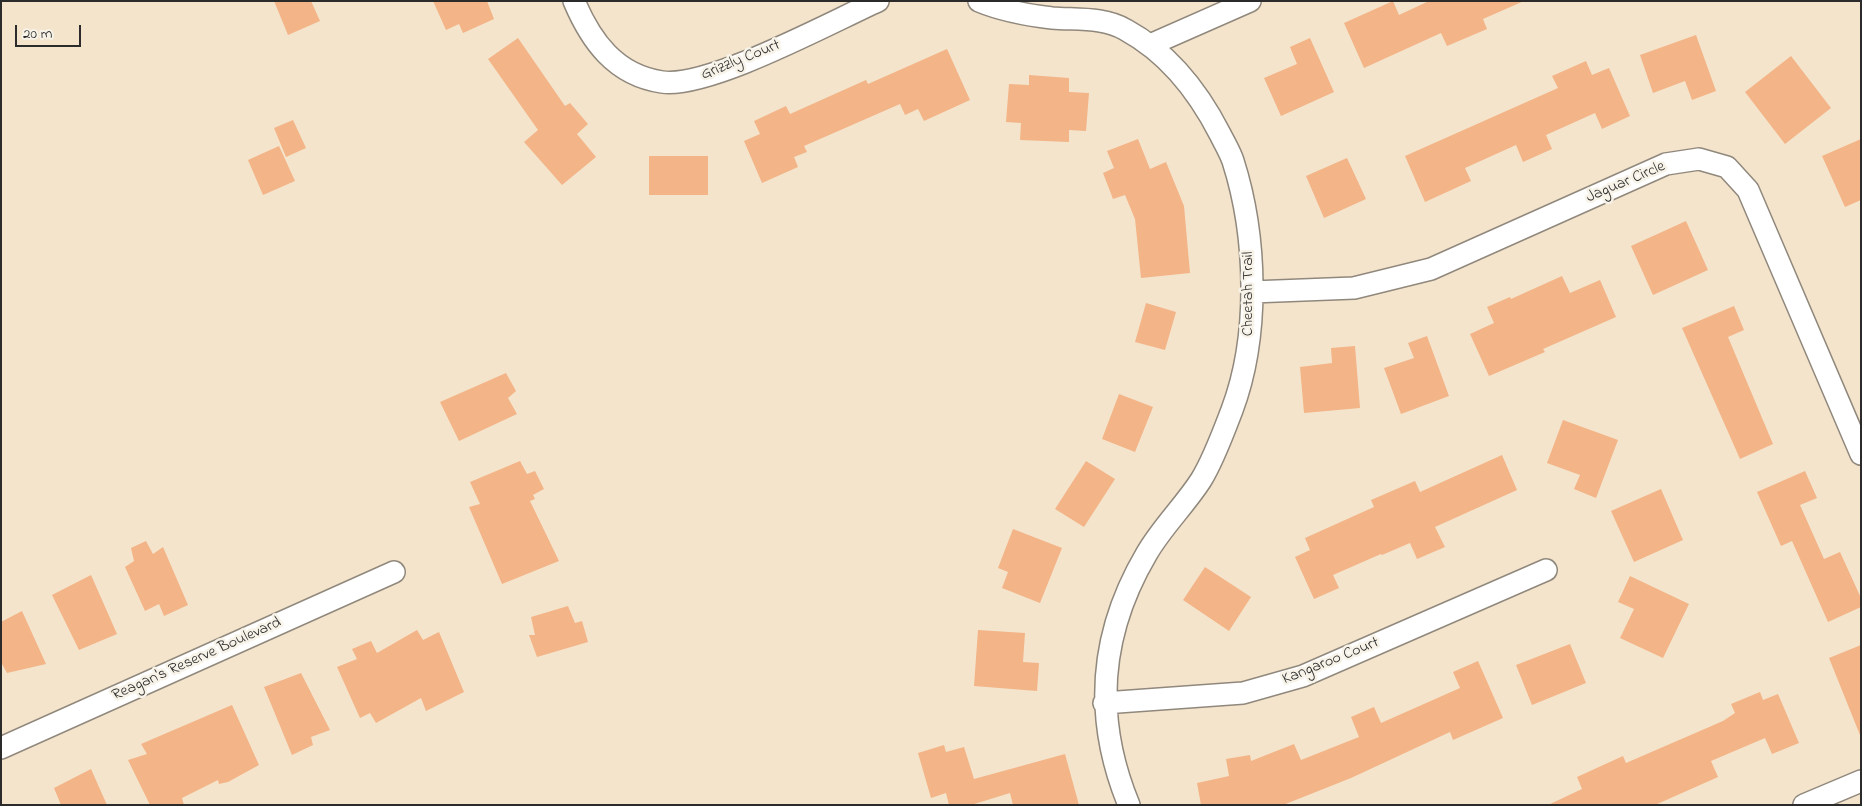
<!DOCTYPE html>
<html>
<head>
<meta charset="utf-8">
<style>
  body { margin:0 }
  #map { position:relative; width:1862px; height:806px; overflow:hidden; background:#f4e4cc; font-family:"Indie Flower",sans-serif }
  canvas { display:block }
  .frame { position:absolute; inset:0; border:2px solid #2b2b2b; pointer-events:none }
  .scale { position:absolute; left:15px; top:25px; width:66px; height:22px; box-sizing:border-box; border:2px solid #2b2b2b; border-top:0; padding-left:6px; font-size:15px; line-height:18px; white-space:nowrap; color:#2b2b2b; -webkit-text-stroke:4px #f7f3e8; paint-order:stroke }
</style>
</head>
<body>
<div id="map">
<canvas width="1862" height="806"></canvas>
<div class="frame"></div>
<div class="scale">20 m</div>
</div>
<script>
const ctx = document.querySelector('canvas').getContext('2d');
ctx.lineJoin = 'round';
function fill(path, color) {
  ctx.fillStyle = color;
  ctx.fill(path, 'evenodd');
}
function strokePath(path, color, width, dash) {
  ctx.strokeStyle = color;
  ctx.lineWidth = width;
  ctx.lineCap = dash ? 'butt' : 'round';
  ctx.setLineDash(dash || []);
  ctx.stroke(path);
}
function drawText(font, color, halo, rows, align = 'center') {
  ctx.font = font + ' "Indie Flower",sans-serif';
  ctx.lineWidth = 5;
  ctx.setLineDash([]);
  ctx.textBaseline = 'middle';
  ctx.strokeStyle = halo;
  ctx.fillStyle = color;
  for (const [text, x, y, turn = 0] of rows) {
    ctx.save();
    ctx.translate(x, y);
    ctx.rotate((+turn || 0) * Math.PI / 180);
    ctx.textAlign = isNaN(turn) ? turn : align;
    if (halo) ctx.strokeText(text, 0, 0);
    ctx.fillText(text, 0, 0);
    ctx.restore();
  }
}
fill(new Path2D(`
  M 274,1 L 311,1 L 320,21 L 288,35 Z
  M 433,1 L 487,1 L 494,19 L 463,33 L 459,24 L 446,30 Z
  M 1393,1 L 1399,15 L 1429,1 L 1524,1 L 1483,19 L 1487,29 L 1447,46 L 1441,33 L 1364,68 L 1344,23 Z
  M 1696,35 L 1716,91 L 1692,100 L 1685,81 L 1653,93 L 1640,55 Z
  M 518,38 L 565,106 L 570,103 L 588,124 L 577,134 L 596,157 L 562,185 L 524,142 L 538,130 L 488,59 Z
  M 1310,38 L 1334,92 L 1281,116 L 1264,78 L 1297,64 L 1290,47 Z
  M 947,49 L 970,100 L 924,121 L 918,109 L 905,115 L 900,104 L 804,146 L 807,152 L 794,157 L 798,167 L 762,183 L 744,141 L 760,134 L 754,121 L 786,106 L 790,114 L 866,80 L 868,84 Z
  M 1791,56 L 1831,108 L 1785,144 L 1745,92 Z
  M 1586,61 L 1592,75 L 1609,68 L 1630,116 L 1602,129 L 1595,113 L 1546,135 L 1552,149 L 1523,162 L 1516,145 L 1465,168 L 1471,181 L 1425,202 L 1405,156 L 1558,88 L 1552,76 Z
  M 1029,75 L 1069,78 L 1069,92 L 1089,93 L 1086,131 L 1069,130 L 1069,142 L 1020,140 L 1021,123 L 1006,122 L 1009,84 L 1029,85 Z
  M 293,120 L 306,148 L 286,157 L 274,128 Z
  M 1138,139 L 1150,169 L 1166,162 L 1184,206 L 1190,273 L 1141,278 L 1135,219 L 1125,195 L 1113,199 L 1103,173 L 1114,168 L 1107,151 Z
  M 1861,139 L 1861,200 L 1845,207 L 1822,156 Z
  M 279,146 L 295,181 L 263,195 L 248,160 Z
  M 649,156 L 708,156 L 708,195 L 649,195 Z
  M 1347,158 L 1366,199 L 1324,218 L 1306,176 Z
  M 1686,221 L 1708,270 L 1653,295 L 1631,246 Z
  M 1562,276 L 1570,293 L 1600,280 L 1616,317 L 1543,349 L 1545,352 L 1489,376 L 1470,334 L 1494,323 L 1487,307 L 1510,297 L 1511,299 Z
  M 1146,303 L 1176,312 L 1165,350 L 1135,342 Z
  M 1734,306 L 1744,330 L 1728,337 L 1773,444 L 1740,459 L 1682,328 Z
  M 1427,336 L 1449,396 L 1401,414 L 1384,368 L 1414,358 L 1408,343 Z
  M 1355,346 L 1360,408 L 1304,413 L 1300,367 L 1332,363 L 1331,348 Z
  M 506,373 L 516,391 L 508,398 L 517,414 L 459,441 L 440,402 Z
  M 1119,394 L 1153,407 L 1135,452 L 1102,439 Z
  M 1563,420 L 1618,440 L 1596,498 L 1574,489 L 1580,475 L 1547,463 Z
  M 1502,455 L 1517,490 L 1435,527 L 1445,547 L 1417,559 L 1410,543 L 1382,555 L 1381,554 L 1333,575 L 1339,588 L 1314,599 L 1295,557 L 1310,550 L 1305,538 L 1374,507 L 1371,500 L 1415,481 L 1420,492 Z
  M 520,461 L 527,474 L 535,471 L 544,489 L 533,495 L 535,499 L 530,501 L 559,561 L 502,584 L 469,507 L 480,504 L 470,482 Z
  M 1086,461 L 1115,479 L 1084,527 L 1055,509 Z
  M 1805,471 L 1817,498 L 1800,505 L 1824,559 L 1840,552 L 1861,598 L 1861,607 L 1828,622 L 1792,541 L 1781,546 L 1757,492 Z
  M 1661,489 L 1683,540 L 1634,562 L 1611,511 Z
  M 1013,529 L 1062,548 L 1040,603 L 1002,588 L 1008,572 L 998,568 Z
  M 146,541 L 153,554 L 163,547 L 188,605 L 164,616 L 159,604 L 145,611 L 125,567 L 134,561 L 131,548 Z
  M 1205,567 L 1251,597 L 1229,631 L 1183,600 Z
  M 91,575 L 117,634 L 79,650 L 52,595 Z
  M 1630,576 L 1689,604 L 1663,658 L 1620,638 L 1634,609 L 1618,602 Z
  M 568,606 L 575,623 L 582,621 L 588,642 L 537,657 L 529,635 L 535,635 L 531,617 Z
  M 22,611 L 46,664 L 7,673 L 1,662 L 1,622 Z
  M 417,630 L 423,640 L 439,632 L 464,692 L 426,711 L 421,698 L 376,723 L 370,713 L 360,718 L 337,667 L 357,659 L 352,649 L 371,641 L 377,653 Z
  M 978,630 L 1025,633 L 1023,662 L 1039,663 L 1037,691 L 974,686 Z
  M 1570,644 L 1586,683 L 1532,705 L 1516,665 Z
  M 1861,645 L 1861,735 L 1860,735 L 1829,658 Z
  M 1478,661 L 1503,718 L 1453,740 L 1450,732 L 1351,778 L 1283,805 L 1201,805 L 1197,783 L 1229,776 L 1226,759 L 1250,755 L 1251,761 L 1294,744 L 1301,760 L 1359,737 L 1351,717 L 1374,707 L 1381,723 L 1460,688 L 1453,672 Z
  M 301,673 L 330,730 L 311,737 L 313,745 L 292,755 L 264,687 Z
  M 1760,692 L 1763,700 L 1778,694 L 1799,743 L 1772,754 L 1765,738 L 1711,761 L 1718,777 L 1655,805 L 1548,805 L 1582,789 L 1577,777 L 1623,756 L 1626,763 L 1723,721 L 1735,713 L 1731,704 Z
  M 232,705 L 259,765 L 228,782 L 219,784 L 218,780 L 182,798 L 184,805 L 150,805 L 128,760 L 147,754 L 141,744 Z
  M 944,745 L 946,752 L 964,747 L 974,779 L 1065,754 L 1079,805 L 1013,805 L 1010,793 L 971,805 L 949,805 L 946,793 L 931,798 L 918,753 Z
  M 91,769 L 107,805 L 61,805 L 54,788 Z`), '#f3b487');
const street = new Path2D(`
  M 574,1 C 591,41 615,75 662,82 C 708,89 831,22 878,1
  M 979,1 C 1003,11 1026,15 1052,18 C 1077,20 1104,17 1126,30 C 1168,53 1198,91 1220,134 C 1224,142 1230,152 1233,161 C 1257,236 1260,336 1232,410 C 1224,431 1213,461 1201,480 C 1185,505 1162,527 1147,553 C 1099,634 1093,718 1129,805
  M 1150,45 L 1250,1
  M 1252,292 L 1354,288 L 1431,269 L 1666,164 L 1699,159 L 1727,167 L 1748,190 L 1861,454
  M 1104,703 L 1243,693 L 1303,676 L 1546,570
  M 1,748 L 394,572
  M 1804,805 L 1861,781`);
strokePath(street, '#90887c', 24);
strokePath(street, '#fff', 21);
drawText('16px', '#2b2b2b', '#f7f3e8', [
  ["Grizzly Court",741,61,-22],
  ["Jaguar Circle",1626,183,-23],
  ["Cheetah Trail",1249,294,-90],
  ["Reagan's Reserve Boulevard",197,660,-24],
  ["Kangaroo Court",1331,662,-22]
]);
</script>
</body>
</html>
